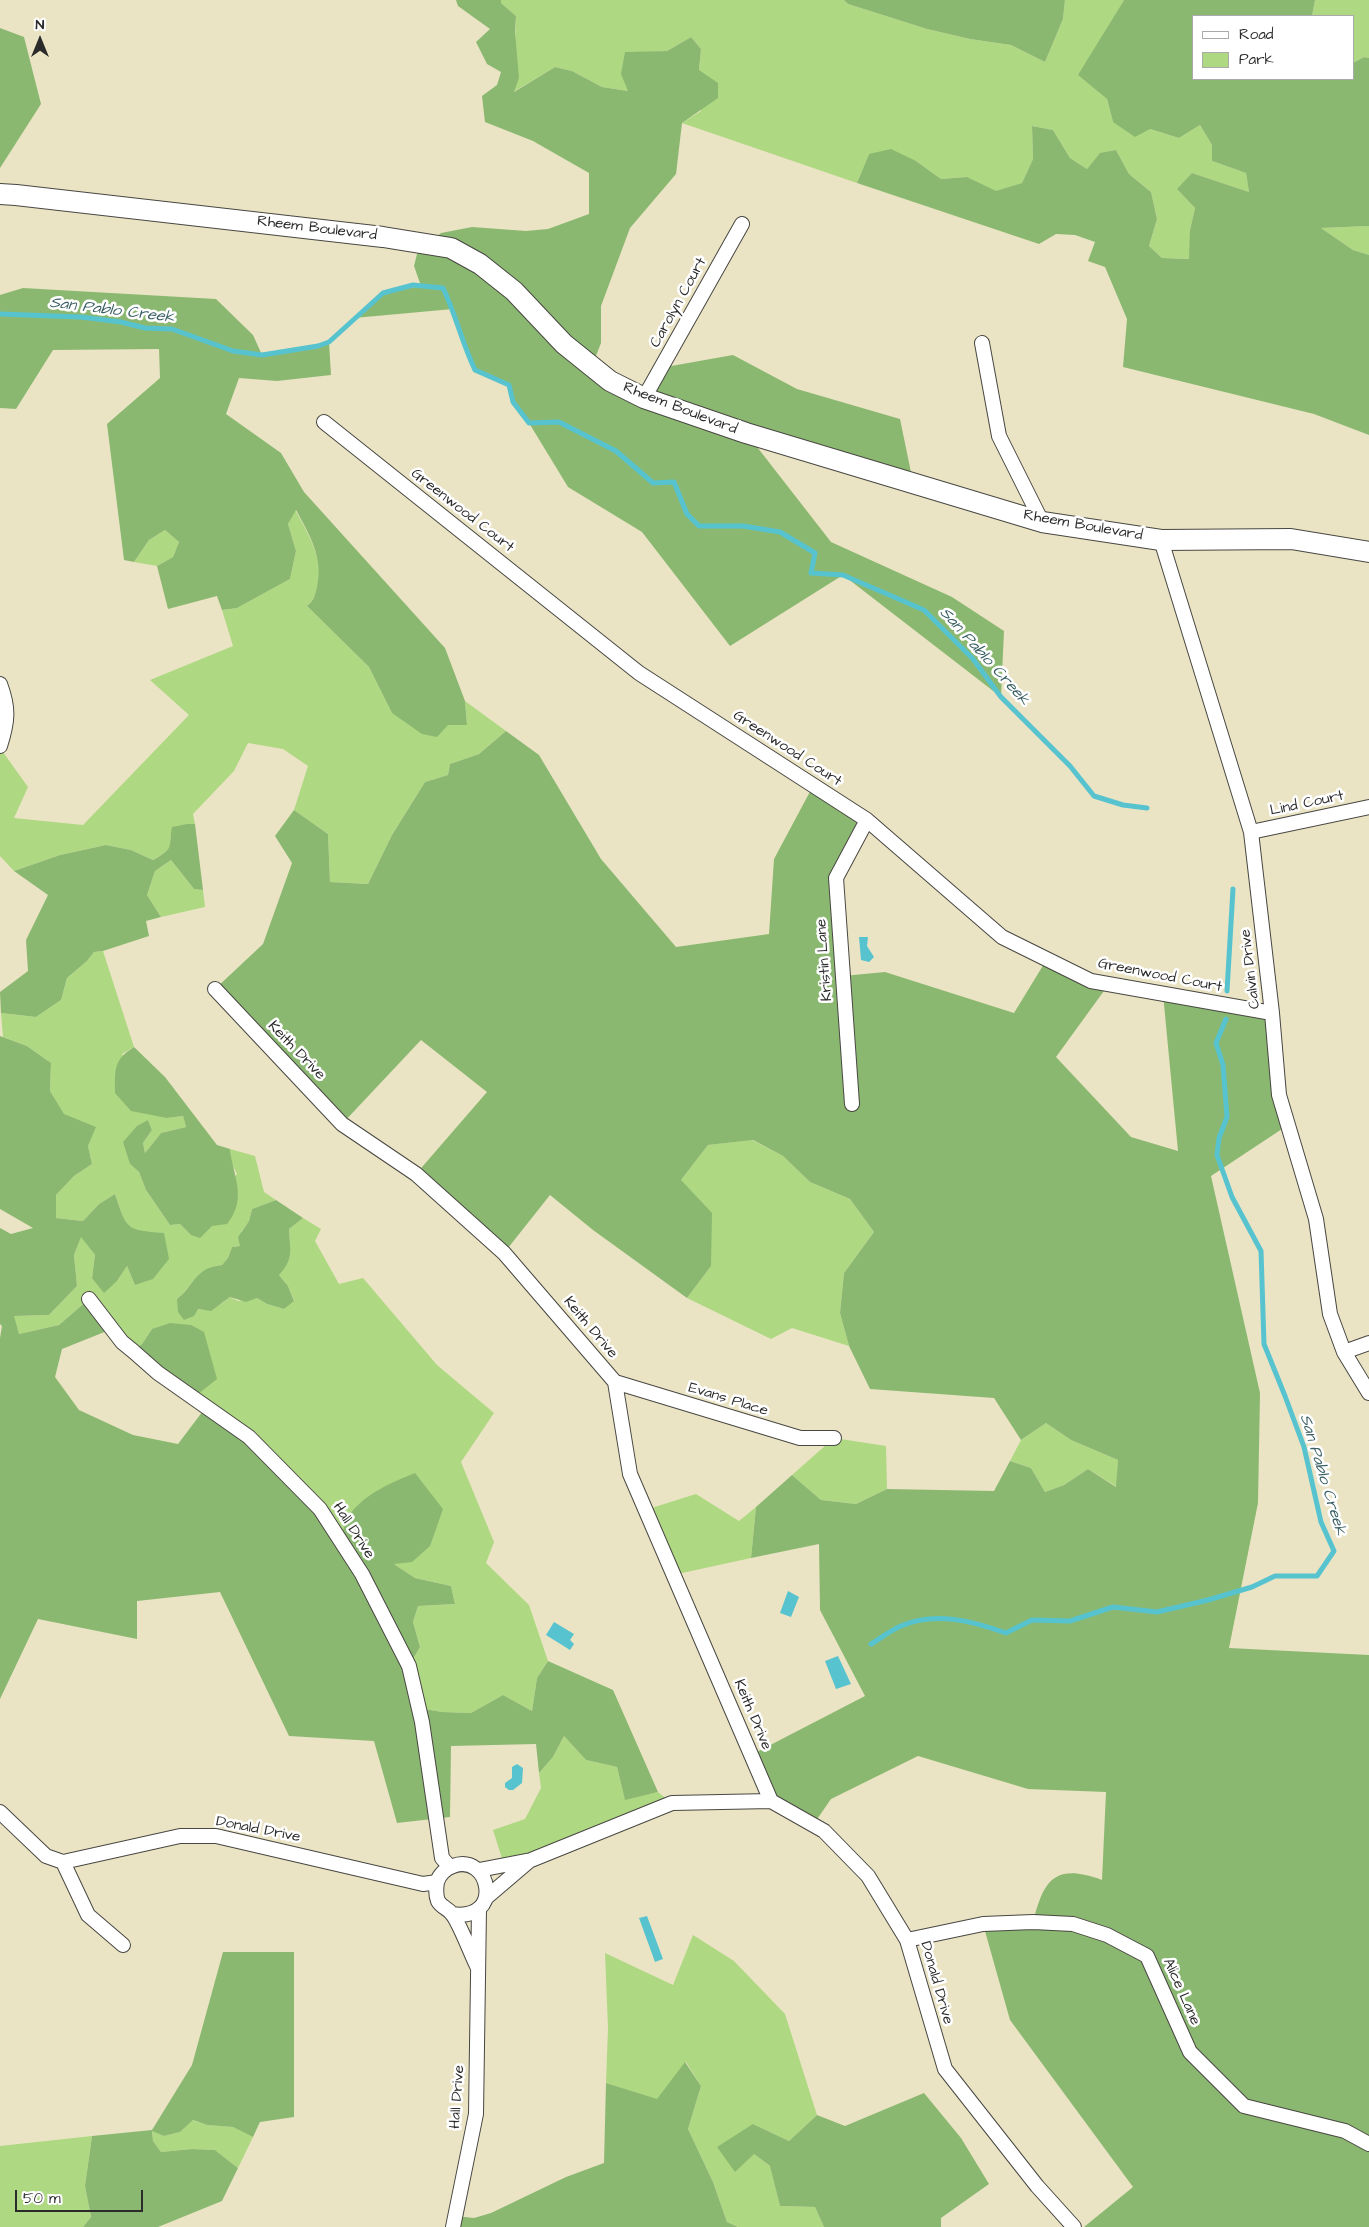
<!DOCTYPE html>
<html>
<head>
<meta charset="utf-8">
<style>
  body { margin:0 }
  #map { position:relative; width:1369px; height:2227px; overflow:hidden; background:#eae4c4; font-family:"Architects Daughter",sans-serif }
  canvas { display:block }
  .legend { position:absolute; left:1192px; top:15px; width:162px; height:65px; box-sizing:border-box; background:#fff; border:1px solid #aaa; margin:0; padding:6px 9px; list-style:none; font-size:15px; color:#2b2b2b }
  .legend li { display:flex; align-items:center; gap:10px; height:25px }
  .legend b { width:25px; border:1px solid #aaa }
  .north { position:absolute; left:15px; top:15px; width:50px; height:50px; -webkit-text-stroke:4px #fff; paint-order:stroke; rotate:0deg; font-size:14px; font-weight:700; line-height:20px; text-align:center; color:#2b2b2b }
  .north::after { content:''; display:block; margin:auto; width:18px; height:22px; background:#2b2b2b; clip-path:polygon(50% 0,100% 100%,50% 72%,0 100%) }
  .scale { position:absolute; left:15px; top:2190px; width:128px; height:22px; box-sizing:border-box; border:2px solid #2b2b2b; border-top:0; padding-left:6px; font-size:15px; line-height:18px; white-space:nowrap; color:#2b2b2b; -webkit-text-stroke:4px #fff; paint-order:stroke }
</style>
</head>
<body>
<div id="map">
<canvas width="1369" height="2227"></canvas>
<ul class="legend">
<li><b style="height:6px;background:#fff"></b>Road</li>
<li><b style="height:14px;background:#afd883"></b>Park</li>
</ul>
<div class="north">N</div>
<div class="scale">50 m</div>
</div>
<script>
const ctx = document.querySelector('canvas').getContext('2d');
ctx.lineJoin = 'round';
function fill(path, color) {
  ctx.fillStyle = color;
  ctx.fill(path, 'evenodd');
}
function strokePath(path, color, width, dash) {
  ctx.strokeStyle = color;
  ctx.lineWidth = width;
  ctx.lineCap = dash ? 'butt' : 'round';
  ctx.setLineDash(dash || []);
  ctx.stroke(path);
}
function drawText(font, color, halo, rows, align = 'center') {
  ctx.font = font + ' "Architects Daughter",sans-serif';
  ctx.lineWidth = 5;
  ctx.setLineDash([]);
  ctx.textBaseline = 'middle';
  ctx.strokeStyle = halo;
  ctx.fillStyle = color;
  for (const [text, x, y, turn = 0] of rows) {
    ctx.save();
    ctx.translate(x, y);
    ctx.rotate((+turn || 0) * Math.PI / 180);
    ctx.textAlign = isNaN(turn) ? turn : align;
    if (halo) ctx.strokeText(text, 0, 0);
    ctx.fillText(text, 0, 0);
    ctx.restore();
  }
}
fill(new Path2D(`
  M 501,0 L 844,0 L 848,4 L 927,29 L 970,39 L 1011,45 L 1045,62 L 1063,19 L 1065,0 L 1124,0 L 1079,75 L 1107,99 L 1113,122 L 1150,129 L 1179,138 L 1200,125 L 1212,145 L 1212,161 L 1246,173 L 1249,192 L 1192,173 L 1178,190 L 1195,208 L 1190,230 L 1190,259 L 1162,258 L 1149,246 L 1157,219 L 1151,192 L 1129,174 L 1116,150 L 1100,154 L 1087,169 L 1070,158 L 1053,130 L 1032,126 L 1033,159 L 1022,183 L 996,192 L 967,177 L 941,179 L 916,161 L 869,154 L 857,183 L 682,123 L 701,111 L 699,70 L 701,49 L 691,37 L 667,51 L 648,52 L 628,91 L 602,87 L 572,71 L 555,67 L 513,92 L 516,16 L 501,3 Z
  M 1315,0 L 1369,0 L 1369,58 L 1364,57 L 1353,63 L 1353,16 L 1312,16 Z
  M 1369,226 L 1369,255 L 1353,250 L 1321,228 Z
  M 295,510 C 310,536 336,580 307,606 L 369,667 L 392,713 L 448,725 L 467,725 L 465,701 L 506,731 L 479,754 L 450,764 L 448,775 L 425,782 L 392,835 L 368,884 L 330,882 L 328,834 L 294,810 L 308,766 L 283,749 L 248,743 L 234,771 L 193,814 L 195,824 L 187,824 L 170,838 L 171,848 L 165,853 L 153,860 L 131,850 L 106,845 L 60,855 L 14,871 L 0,856 L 0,748 L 28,787 L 14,818 L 83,825 L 189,715 L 150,680 L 233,646 L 222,610 L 237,608 L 290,579 L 296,551 L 288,524 Z
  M 165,530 L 179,542 L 173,557 L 157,566 L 134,562 L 149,540 Z
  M 171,860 L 194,889 L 203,890 L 205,907 L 161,917 L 147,895 L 155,871 Z
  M 103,951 L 134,1047 L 122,1054 L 167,1118 L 183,1116 L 186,1127 L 161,1133 L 145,1153 L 143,1143 L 152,1130 L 148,1120 L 130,1164 L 139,1172 L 146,1190 L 170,1225 L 180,1224 L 191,1235 L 237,1174 L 232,1164 L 230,1149 L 255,1156 L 264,1192 L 276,1200 L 252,1209 L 249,1221 L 241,1232 L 240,1246 L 232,1247 L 228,1258 L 222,1265 C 198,1267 193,1286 177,1299 C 202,1312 206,1316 230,1297 L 238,1301 L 257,1298 L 267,1304 L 284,1309 L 294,1300 L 288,1286 L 279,1275 L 290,1247 L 289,1229 L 303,1218 L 321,1229 L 315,1241 L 339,1284 L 363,1278 L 437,1365 L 494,1413 L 461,1462 L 494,1542 L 486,1563 L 529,1605 L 548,1661 L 537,1678 L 532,1711 L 503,1695 L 471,1713 L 442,1712 L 419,1708 L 409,1666 L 420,1647 L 413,1622 L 418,1606 L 455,1604 L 451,1586 L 415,1578 L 394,1564 L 340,1540 L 193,1398 L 152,1329 L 142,1344 L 133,1351 L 89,1299 L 59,1325 L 19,1334 L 13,1316 L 49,1315 L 77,1286 L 74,1255 L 81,1236 L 95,1255 L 92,1278 L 117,1281 L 127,1266 L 135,1285 L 136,1231 L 125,1223 L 115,1194 L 99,1204 L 83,1221 L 56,1218 L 56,1195 L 74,1176 L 92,1164 L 88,1146 L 95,1127 L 64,1115 L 50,1091 L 51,1063 L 27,1046 L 3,1037 L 1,1013 L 36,1017 L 61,1000 L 67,978 L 87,961 L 94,952 Z
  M 752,1140 L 783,1156 L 810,1182 L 850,1199 L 874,1232 L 844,1273 L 840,1313 L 849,1346 L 792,1328 L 771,1339 L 687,1298 L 711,1266 L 681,1180 L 708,1145 Z
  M 1046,1423 L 1071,1440 L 1118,1460 L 1117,1487 L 1088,1469 L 1064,1485 L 1045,1492 L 1031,1468 L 1010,1461 L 1021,1440 Z
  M 834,1438 L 886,1446 L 887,1489 L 856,1504 L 821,1500 L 792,1475 Z
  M 696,1494 L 739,1521 L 756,1507 L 751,1558 L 673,1575 L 645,1510 Z
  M 564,1736 L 586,1760 L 617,1767 L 625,1799 L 658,1792 L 672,1803 L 504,1865 L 493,1830 L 525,1819 L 541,1788 L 539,1773 L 553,1757 Z
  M 693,1935 L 734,1961 L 785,2014 L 817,2115 L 789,2141 L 753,2124 L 754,2154 L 771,2167 L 780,2206 L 815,2207 L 824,2227 L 738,2227 L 727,2222 L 713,2182 L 688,2129 L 701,2086 L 686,2062 L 657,2100 L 606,2083 L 608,2028 L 605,1953 L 673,1985 Z
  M 192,2120 L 207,2125 L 234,2127 L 253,2137 L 238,2168 L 215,2150 L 192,2149 L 161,2152 L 153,2141 L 152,2130 L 164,2136 L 180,2132 Z
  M 92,2136 L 85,2186 L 91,2217 L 83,2227 L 0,2227 L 0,2146 Z`), '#afd883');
fill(new Path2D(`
  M 456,0 L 501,0 L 501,3 L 516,16 L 515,32 L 519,78 L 514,92 L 555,67 L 572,71 L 602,87 L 628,91 L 621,74 L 625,52 L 667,51 L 691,37 L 701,49 L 699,70 L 718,83 L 718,98 L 682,123 L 676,174 L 630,228 L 601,306 L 601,343 L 592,366 L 644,398 L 660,368 L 733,355 L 797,389 L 900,419 L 913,482 L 747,434 L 831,542 L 952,597 L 1004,631 L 1001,697 L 843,575 L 730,646 L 642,532 L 568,487 L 529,423 L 513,402 L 509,385 L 475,370 L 463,346 L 453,309 L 354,318 L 383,293 L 421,286 L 414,266 L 417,254 L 441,233 L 472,227 L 526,231 L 548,229 L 589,214 L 589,173 L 533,141 L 485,122 L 482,96 L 497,85 L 501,72 L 487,64 L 476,42 L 490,29 L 458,6 Z
  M 844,0 L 1065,0 L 1063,19 L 1045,62 L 1011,45 L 970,39 L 927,29 L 848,4 Z
  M 1124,0 L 1315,0 L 1312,16 L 1193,16 L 1193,79 L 1353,79 L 1353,63 L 1364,57 L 1369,58 L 1369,226 L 1321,228 L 1353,250 L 1369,255 L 1369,435 L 1314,414 L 1123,367 L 1127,319 L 1105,267 L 1088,261 L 1095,242 L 1075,235 L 1056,234 L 1039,244 L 857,183 L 869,154 L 891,149 L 916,161 L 941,179 L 967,177 L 996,191 L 1022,183 L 1033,159 L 1032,126 L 1053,130 L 1070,158 L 1087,169 L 1100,153 L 1116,150 L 1129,174 L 1151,192 L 1157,219 L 1149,246 L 1162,258 L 1189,259 L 1190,230 L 1195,208 L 1177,189 L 1192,173 L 1249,192 L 1246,173 L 1212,161 L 1212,145 L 1200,125 L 1179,138 L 1150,129 L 1135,137 L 1113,122 L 1107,99 L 1078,75 Z
  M 0,28 L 24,37 L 41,104 L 0,168 Z
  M 23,288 L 216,299 L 253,335 L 262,355 L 329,342 L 331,375 L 277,381 L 239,378 L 226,414 L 281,453 L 304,492 L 445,648 L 465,701 L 467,725 L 448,725 L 437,737 L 422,734 L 392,713 L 369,667 L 307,606 C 314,600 315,596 317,587 C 324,558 309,534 296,510 L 288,524 L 296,551 L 290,579 L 237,608 L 222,610 L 217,596 L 168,609 L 157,566 L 173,557 L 179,542 L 165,530 L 149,540 L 134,562 L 124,560 L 107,424 L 160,378 L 159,349 L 53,350 L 16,409 L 0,408 L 0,295 Z
  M 506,731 L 539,755 L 601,859 L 676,947 L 769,934 L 774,859 L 813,786 L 867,820 L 836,878 L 843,976 L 885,972 L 1014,1013 L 1047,959 L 1109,984 L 1056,1057 L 1131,1137 L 1178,1151 L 1163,994 L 1272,1013 L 1288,1125 L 1211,1176 L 1260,1393 L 1258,1503 L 1229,1648 L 1369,1655 L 1369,2227 L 1084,2227 L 1133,2187 L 1010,2020 L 983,1924 L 1033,1922 C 1044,1879 1055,1863 1102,1880 L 1106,1792 L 1028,1789 L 918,1756 L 831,1799 L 813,1825 L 771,1801 L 751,1755 L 865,1696 L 820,1610 L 819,1544 L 751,1558 L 756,1507 L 792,1475 L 821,1500 L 856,1504 L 887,1489 L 994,1491 L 1010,1461 L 1031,1468 L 1045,1492 L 1064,1485 L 1088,1469 L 1116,1487 L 1118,1460 L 1071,1440 L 1046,1423 L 1021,1440 L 994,1398 L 870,1389 L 849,1346 L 840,1313 L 844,1273 L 874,1232 L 850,1199 L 810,1182 L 783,1156 L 753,1140 L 708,1145 L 681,1180 L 712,1213 L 711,1266 L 687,1298 L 593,1230 L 550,1195 L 504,1253 L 416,1174 L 487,1092 L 421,1040 L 342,1124 L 215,989 L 263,944 L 292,863 L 275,836 L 294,810 L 328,834 L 330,882 L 368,884 L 392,835 L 425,782 L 448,775 L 450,764 L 479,754 Z
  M 187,824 L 195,824 L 203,890 L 194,889 L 171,860 L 155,871 L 147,895 L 161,917 L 146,921 L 149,936 L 103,951 L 94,952 L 87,961 L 67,978 L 61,1000 L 36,1017 L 1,1013 L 0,992 L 28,971 L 26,940 L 48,895 L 14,871 L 60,855 L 106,845 L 131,850 L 153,860 C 175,848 168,848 172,827 Z
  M 0,1036 L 27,1046 L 51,1063 L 50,1091 L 64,1114 L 96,1127 L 88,1146 L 92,1164 L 74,1176 L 56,1195 L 56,1218 L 83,1221 L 99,1204 L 115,1194 C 127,1229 125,1230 164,1233 L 169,1259 L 153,1279 L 135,1285 L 127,1266 L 117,1281 L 104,1293 L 92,1278 L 95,1255 L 81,1237 L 74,1255 L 77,1286 L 49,1315 L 14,1316 L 19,1334 L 59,1325 L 89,1299 L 112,1329 L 62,1349 L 55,1377 L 79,1410 L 133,1435 L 178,1444 L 206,1407 L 249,1437 L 340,1539 C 343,1531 346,1520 351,1513 C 366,1493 393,1482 415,1473 L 443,1509 L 430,1546 L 412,1562 L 394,1564 L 415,1578 L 451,1586 L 455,1604 L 418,1606 L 413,1622 L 420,1647 L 409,1666 L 419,1708 L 442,1712 L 471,1713 L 503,1695 L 532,1711 L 537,1678 L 548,1661 L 613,1690 L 658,1792 L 625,1800 L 617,1767 L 586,1760 L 564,1736 L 553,1757 L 539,1773 L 536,1744 L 451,1746 L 450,1817 L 397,1823 L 374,1741 L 289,1736 L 220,1592 L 137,1601 L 137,1639 L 38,1619 L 0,1699 L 0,1338 L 2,1326 L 0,1324 L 0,1228 L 11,1234 L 33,1228 L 0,1209 Z
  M 134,1047 L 165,1077 L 217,1145 L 230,1149 C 233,1177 248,1198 227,1224 L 212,1226 L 200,1238 L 191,1235 L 180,1224 L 170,1225 L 146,1190 L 139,1172 L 130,1164 L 123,1142 L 137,1126 L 148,1120 L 152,1130 L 143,1143 L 145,1153 L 161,1133 L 186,1127 L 183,1116 L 167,1118 L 131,1111 L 115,1093 C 115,1070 113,1060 134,1047 Z
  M 276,1200 L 303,1218 L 289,1229 C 290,1250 294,1259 279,1275 L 288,1286 L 294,1301 L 284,1309 L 267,1304 L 257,1298 L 246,1302 L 230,1297 L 211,1311 L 198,1309 L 194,1316 L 184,1320 L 178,1312 L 177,1299 C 195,1285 194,1268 222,1265 L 228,1258 L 232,1247 L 240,1246 L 238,1237 L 249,1221 L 252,1209 Z
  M 170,1323 L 191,1325 L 204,1332 L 217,1379 L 193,1398 L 133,1351 L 142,1344 L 152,1329 Z
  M 223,1952 L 294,1952 L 294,2117 L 260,2122 L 253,2137 L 233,2127 L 207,2125 L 193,2120 L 180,2132 L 164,2136 L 152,2131 L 153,2141 L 161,2152 L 192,2149 L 215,2150 L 238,2168 L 222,2201 L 158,2227 L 83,2227 L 91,2217 L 85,2186 L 92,2136 L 152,2130 L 192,2065 Z
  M 685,2062 L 701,2086 L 688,2129 L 713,2182 L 727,2222 L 738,2227 L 453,2227 L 456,2216 L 474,2218 L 491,2213 L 566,2177 L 604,2163 L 606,2083 L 657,2099 Z
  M 924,2093 L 961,2138 L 989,2184 L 941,2218 L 941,2227 L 824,2227 L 815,2207 L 780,2206 L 770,2166 L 754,2154 L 735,2172 L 717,2147 L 753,2124 L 789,2141 L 817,2115 L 845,2126 Z`), '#8bb871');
fill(new Path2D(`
  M 859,937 L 868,937 L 867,946 L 874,957 L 869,962 L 861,960 Z
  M 788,1591 L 799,1597 L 791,1617 L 780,1613 Z
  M 554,1622 L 574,1634 L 570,1640 L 574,1644 L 570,1650 L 546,1635 Z
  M 838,1656 L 851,1684 L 836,1689 L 825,1661 Z
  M 517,1764 L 523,1768 L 522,1783 L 513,1790 L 509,1790 L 505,1787 L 505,1783 L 512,1778 L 512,1767 Z
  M 647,1916 L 663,1959 L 655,1962 L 639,1918 Z`), '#57c3cf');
strokePath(new Path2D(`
  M 0,314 L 81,317 L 121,322 L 145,328 L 172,329 L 233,351 L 262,355 L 318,346 L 329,342 L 383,293 L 413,285 L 443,288 C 456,315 462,343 475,370 L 509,385 L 513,402 L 529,423 L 559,422 L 616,451 L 653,483 L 674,482 L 687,514 L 699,526 L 743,526 L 780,532 L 815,553 L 811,573 L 843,575 L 924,610 L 973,659 L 1001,697 L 1070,766 L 1094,796 L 1123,805 L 1147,808
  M 1227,991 L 1233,889
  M 871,1644 C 881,1638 891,1630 901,1626 C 935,1611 972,1621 1006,1633 L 1032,1620 L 1070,1621 L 1113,1607 L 1157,1612 L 1208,1600 L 1252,1587 L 1275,1576 L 1317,1576 L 1334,1551 L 1321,1522 L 1304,1447 L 1285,1396 L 1264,1344 L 1261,1251 L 1232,1197 L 1217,1155 L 1219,1138 L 1227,1117 L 1223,1065 L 1216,1043 L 1226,1019`), '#57c3cf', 5);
const street = new Path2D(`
  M 982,343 L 999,436 L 1042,522
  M 644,398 L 742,224
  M 324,422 L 639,673 L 867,820 L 1002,937 L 1091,981 L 1272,1013
  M 1161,540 L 1251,832 L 1272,1013 L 1279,1095 L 1316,1219 L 1330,1314 L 1344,1352 L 1369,1393
  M 0,684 C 9,708 8,721 0,746
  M 1251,832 L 1369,807
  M 215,989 L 342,1124 L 416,1174 L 504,1253 L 615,1382 L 630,1474 L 771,1801
  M 852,1104 L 836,878 L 867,820
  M 89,1299 L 122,1342 L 133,1351 L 158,1373 L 249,1437 L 320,1509 L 362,1574 L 409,1666 L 422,1722 L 442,1858 L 450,1867
  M 1344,1352 L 1369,1343
  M 615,1382 L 800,1438 L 834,1438
  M 0,1812 L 46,1856 L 63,1862 L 180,1836 L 216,1836 L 423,1884 L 437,1882
  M 63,1862 L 88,1915 L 123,1945
  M 479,1870 L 531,1860 L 672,1803 L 771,1801 L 824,1831 L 868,1876 L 907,1940 L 945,2069 L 1037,2186 L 1074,2227
  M 487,1897 L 528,1862
  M 452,1914 C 505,1922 490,1852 453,1866 C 446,1868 439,1875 437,1882 C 436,1888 436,1896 438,1901 C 442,1908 448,1908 452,1914 C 459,1922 471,1954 477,1966
  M 907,1940 L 983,1924 L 1033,1922 L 1073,1924 L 1107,1935 L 1147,1956 L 1190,2052 L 1244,2106 L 1345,2131 L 1369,2144
  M 453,2227 L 476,2114 L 479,1909`);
const secondary = new Path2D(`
  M 0,194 L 16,195 L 383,237 L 451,248 L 480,264 L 514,291 L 564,344 L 610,381 L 644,398 L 746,433 L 1042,522 L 1161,540 L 1291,539 L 1369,552`);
strokePath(street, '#484742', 16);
strokePath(secondary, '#484742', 22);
strokePath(street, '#fff', 14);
strokePath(secondary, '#fff', 20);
drawText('15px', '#2b2b2b', '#fff', [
  ["Rheem Boulevard",317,229,7],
  ["Carolyn Court",679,303,-61],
  ["Rheem Boulevard",680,409,21],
  ["Greenwood Court",462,511,38],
  ["Rheem Boulevard",1083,526,10],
  ["Greenwood Court",787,749,33],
  ["Lind Court",1307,804,-12],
  ["Kristin Lane",825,960,-94],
  ["Calvin Drive",1251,969,-97],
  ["Greenwood Court",1160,976,11],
  ["Keith Drive",296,1051,46],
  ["Keith Drive",590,1328,50],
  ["Evans Place",728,1400,17],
  ["Hall Drive",353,1531,57],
  ["Keith Drive",752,1715,67],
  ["Donald Drive",258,1830,11],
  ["Donald Drive",936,1983,74],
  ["Alice Lane",1181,1992,66],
  ["Hall Drive",458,2097,-86]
]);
drawText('italic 16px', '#3a6064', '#fff', [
  ["San Pablo Creek",112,311,7],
  ["San Pablo Creek",984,657,48],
  ["San Pablo Creek",1322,1475,73]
]);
</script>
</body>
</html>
